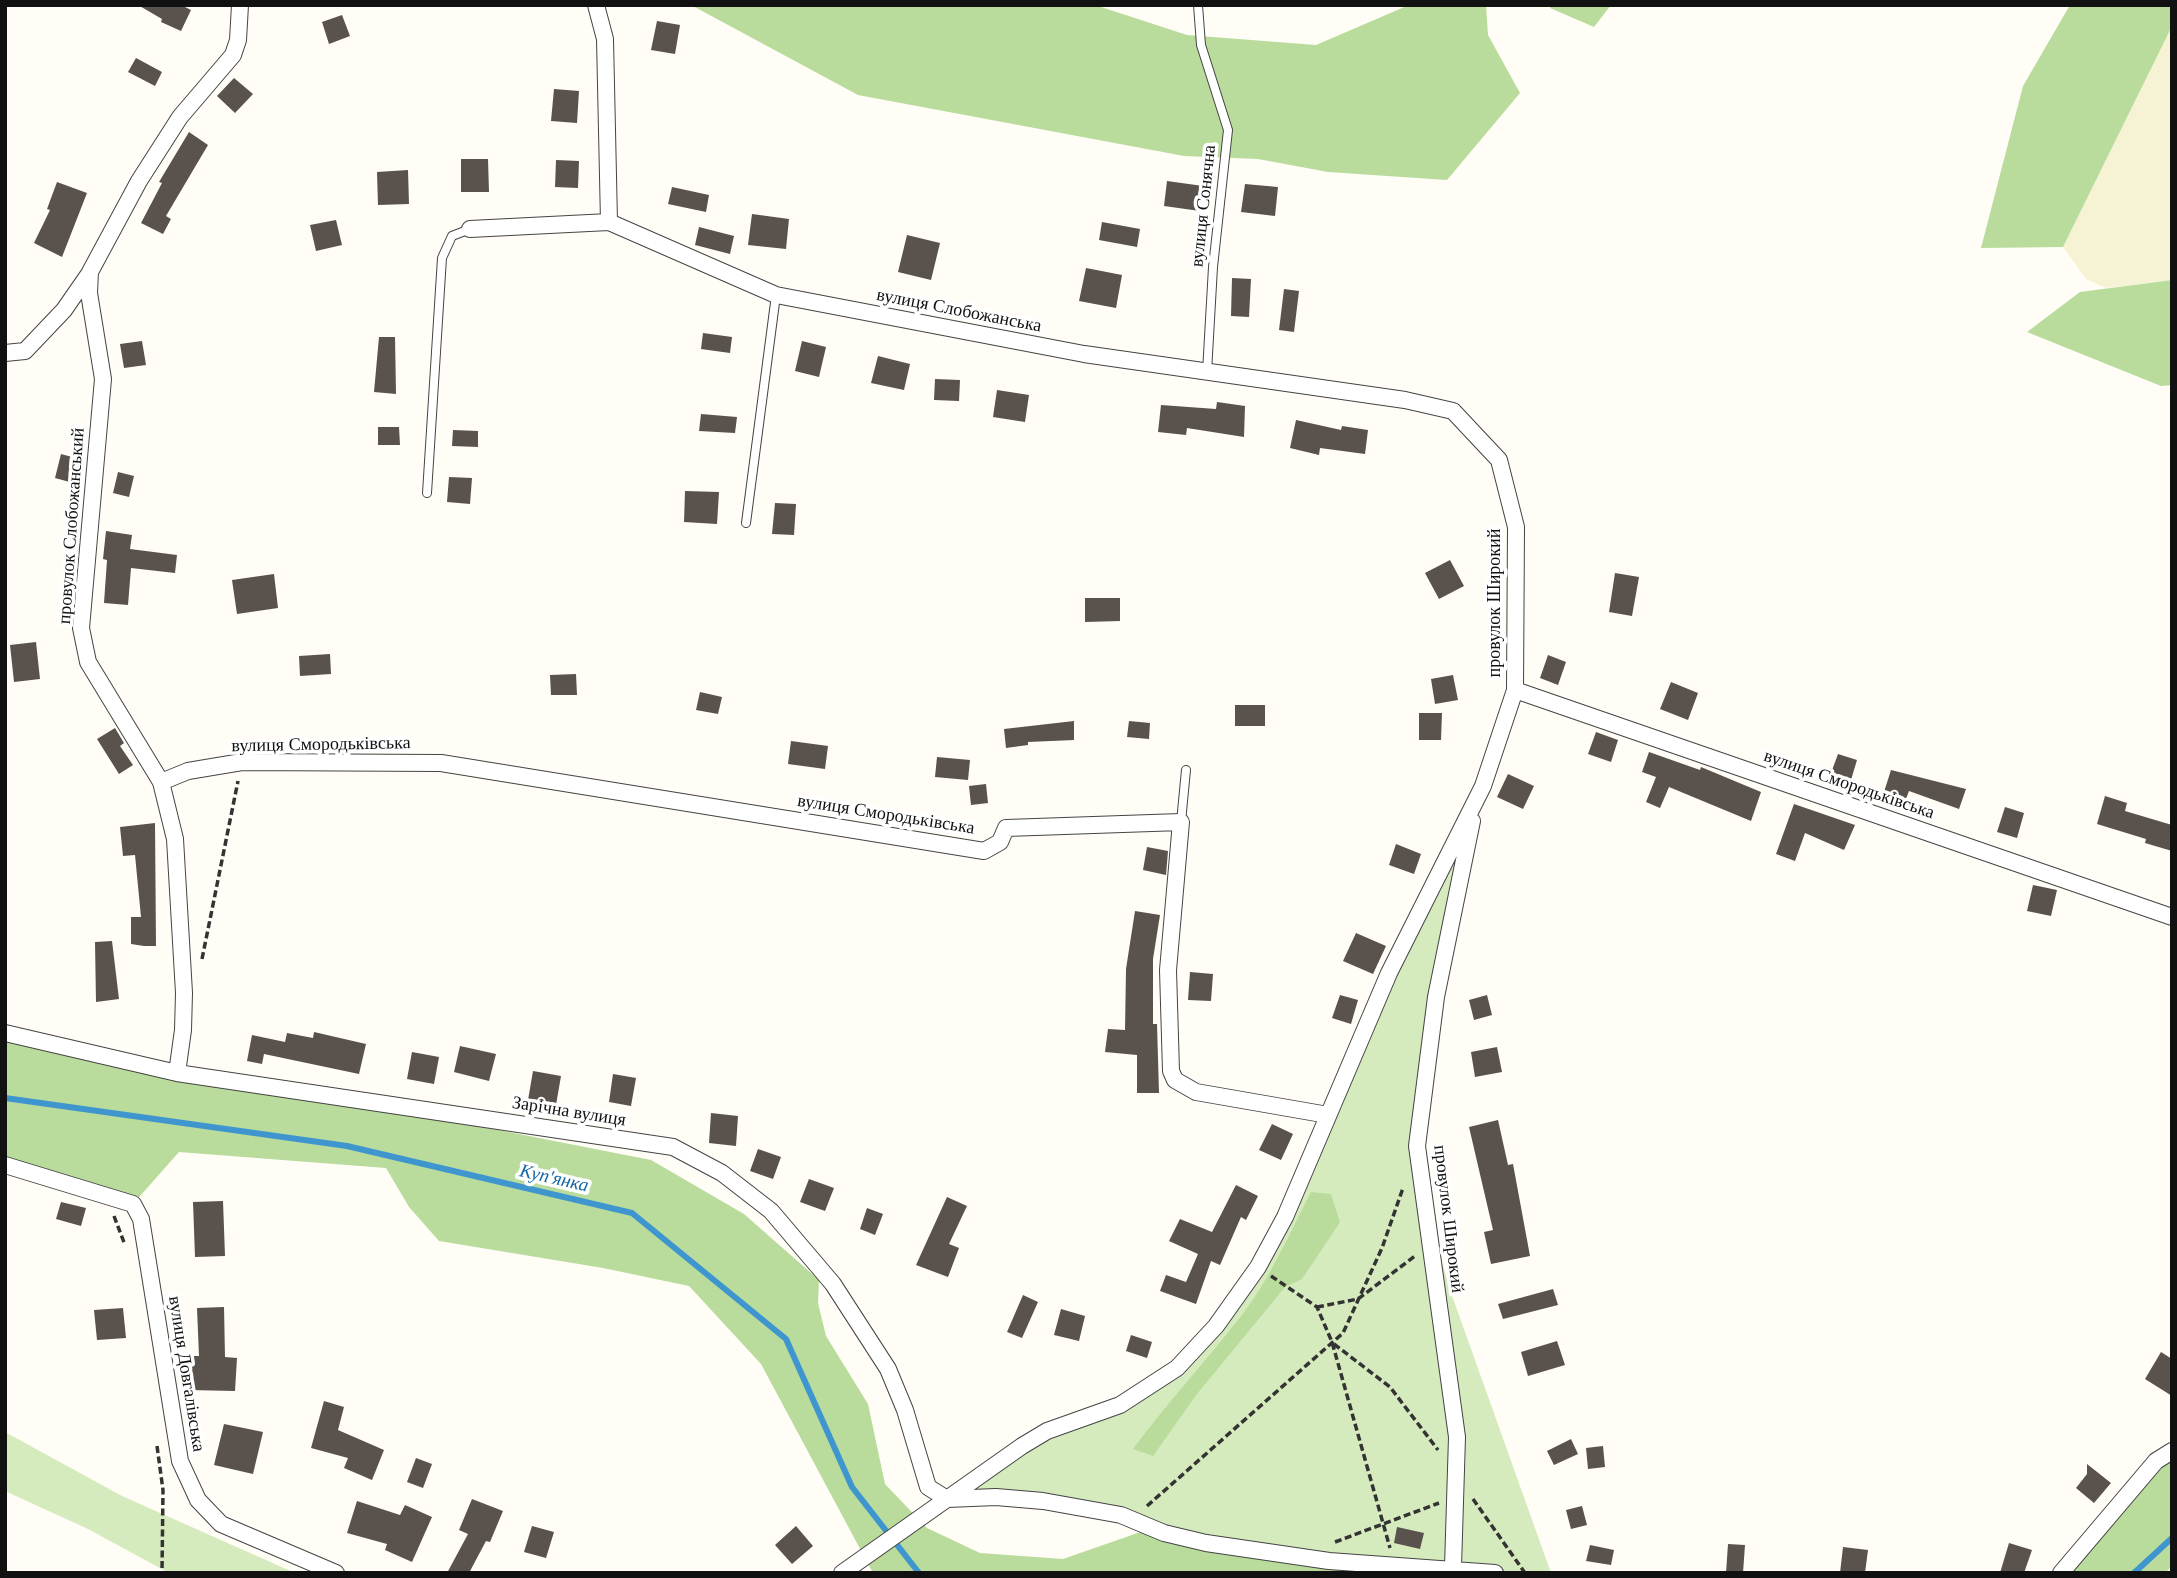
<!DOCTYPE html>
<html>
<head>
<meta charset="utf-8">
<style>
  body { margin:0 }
  #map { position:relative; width:2177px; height:1578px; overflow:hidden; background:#fffdf5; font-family:"Times New Roman",serif }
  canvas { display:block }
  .frame { position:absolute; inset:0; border:7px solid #111; pointer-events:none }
</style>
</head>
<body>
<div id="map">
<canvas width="2177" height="1578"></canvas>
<div class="frame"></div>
</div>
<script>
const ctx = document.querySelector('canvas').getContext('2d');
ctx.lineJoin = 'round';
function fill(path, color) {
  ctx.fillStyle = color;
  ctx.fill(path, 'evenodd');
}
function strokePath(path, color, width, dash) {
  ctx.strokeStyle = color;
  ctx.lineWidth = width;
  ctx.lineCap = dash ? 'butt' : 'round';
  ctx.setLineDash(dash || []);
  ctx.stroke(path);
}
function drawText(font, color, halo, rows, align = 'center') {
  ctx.font = font + ' "Times New Roman",serif';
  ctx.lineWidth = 7;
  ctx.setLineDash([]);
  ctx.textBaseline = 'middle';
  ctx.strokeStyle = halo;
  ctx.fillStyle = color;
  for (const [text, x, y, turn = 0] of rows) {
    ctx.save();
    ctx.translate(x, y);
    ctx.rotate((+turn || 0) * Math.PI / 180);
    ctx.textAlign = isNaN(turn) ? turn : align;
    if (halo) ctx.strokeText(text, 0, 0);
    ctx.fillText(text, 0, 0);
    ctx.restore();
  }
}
fill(new Path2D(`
  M 2172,25 L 2172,280 L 2106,288 L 2086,279 L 2063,247 Z`), '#f6f3d4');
fill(new Path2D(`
  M 1478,796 L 1419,1136 L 1425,1203 L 1450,1290 L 1551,1573 L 1495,1573 L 1320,1559 L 1164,1533 L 1086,1509 L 947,1499 L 1078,1419 L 1177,1368 L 1258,1267 Z
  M 5,1432 L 122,1496 L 295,1573 L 169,1573 L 88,1529 L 5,1491 Z`), '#d5ebbd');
fill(new Path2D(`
  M 691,5 L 1095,5 L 1187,35 L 1316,45 L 1409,5 L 1486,5 L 1488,35 L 1520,93 L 1447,180 L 1328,172 L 1258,159 L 1184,156 L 858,95 Z
  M 1551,5 L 1611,5 L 1594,27 L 1550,8 Z
  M 2070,5 L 2172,5 L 2172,26 L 2063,247 L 1981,248 L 2023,86 Z
  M 2172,280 L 2172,385 L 2161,386 L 2027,332 L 2080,292 Z
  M 5,1033 L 651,1160 L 744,1214 L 819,1280 L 818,1303 L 826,1336 L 868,1404 L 885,1484 L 927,1528 L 980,1553 L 1063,1559 L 1152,1528 L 1186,1546 L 1481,1573 L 873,1573 L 761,1364 L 689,1286 L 603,1268 L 439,1241 L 409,1207 L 386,1168 L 179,1152 L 133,1204 L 5,1166 Z
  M 1311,1192 L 1331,1194 L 1340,1222 L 1302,1279 L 1285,1287 L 1197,1394 L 1153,1456 L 1133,1449 C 1167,1403 1207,1360 1242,1315 C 1270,1278 1290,1233 1311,1192 Z
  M 2172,1456 L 2172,1566 L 2165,1573 L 2061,1573 L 2134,1487 Z`), '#b9dc9c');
strokePath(new Path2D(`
  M 5,1098 L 347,1146 L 632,1213 L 786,1339 L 852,1487 L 919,1573
  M 2134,1573 L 2172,1538`), '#3f96cf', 6);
fill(new Path2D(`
  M 138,5 L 181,5 L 191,10 L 181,31 L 161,22 L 162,19 Z
  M 342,15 L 350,36 L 329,44 L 322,22 Z
  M 657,21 L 680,25 L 675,54 L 651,50 Z
  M 136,58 L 162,72 L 155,86 L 128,72 Z
  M 234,78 L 253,94 L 235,113 L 217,96 Z
  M 554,89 L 579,91 L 577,123 L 551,121 Z
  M 189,132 L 208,145 L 166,216 L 171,219 L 163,234 L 141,223 L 162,183 L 159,182 Z
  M 461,159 L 488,159 L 489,192 L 461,192 Z
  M 556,160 L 579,161 L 578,188 L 555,187 Z
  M 408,170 L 409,204 L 378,205 L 377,172 Z
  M 1167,181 L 1203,186 L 1200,211 L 1164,206 Z
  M 57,182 L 87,193 L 62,257 L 34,243 L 50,210 L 47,209 Z
  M 1245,184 L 1278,187 L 1275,216 L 1241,212 Z
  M 672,187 L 709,195 L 706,212 L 668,204 Z
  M 752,214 L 789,219 L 786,249 L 748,245 Z
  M 336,220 L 342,245 L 316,251 L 310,225 Z
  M 1102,222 L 1140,229 L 1137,247 L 1099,240 Z
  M 699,227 L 734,236 L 730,254 L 695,245 Z
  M 907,235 L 940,243 L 931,280 L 898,272 Z
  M 1086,268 L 1122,275 L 1116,308 L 1079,301 Z
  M 1232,278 L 1251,279 L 1249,317 L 1231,316 Z
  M 1284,289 L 1299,291 L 1294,332 L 1279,330 Z
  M 703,333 L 732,337 L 730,353 L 701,349 Z
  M 379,337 L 395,337 L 396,394 L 374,392 Z
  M 142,341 L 146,365 L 124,368 L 120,344 Z
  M 802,341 L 826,347 L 819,377 L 795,371 Z
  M 878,356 L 910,364 L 904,390 L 871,383 Z
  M 935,379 L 960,380 L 959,401 L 934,400 Z
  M 997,390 L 1029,395 L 1025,422 L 993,417 Z
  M 1217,402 L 1245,406 L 1244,437 L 1187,428 L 1186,435 L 1158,432 L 1161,405 L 1216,409 Z
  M 701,414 L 737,417 L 735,433 L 699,431 Z
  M 1296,420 L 1341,430 L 1342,426 L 1368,430 L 1365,454 L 1320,448 L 1319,455 L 1290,448 Z
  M 378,427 L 399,427 L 400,445 L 378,445 Z
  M 453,430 L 478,431 L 478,447 L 452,446 Z
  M 61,454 L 83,460 L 77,484 L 55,478 Z
  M 118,472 L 134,476 L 129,497 L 113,493 Z
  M 449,477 L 472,478 L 470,504 L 447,502 Z
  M 685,491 L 719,492 L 717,524 L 684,522 Z
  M 775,503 L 796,504 L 794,535 L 772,534 Z
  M 106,531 L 132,535 L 130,549 L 177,555 L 175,573 L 131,568 L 128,605 L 104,603 L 107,560 L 103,559 Z
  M 1450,560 L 1464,586 L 1439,599 L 1425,573 Z
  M 1615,573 L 1639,577 L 1632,616 L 1609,612 Z
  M 274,574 L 278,608 L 237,614 L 232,580 Z
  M 1085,598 L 1120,598 L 1120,621 L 1085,622 Z
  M 36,642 L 40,679 L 14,682 L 10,645 Z
  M 330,654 L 331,674 L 300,676 L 299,656 Z
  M 1548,655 L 1566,662 L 1558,685 L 1540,678 Z
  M 576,674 L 577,695 L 551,695 L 550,675 Z
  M 1453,675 L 1458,700 L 1435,704 L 1431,679 Z
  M 1671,682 L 1698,693 L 1688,720 L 1660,709 Z
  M 700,692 L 722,697 L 718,714 L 696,710 Z
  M 1235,705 L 1265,705 L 1265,726 L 1235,726 Z
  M 1419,713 L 1442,713 L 1441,740 L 1419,740 Z
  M 1074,721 L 1074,740 L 1028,742 L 1028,745 L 1006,748 L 1004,729 Z
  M 1129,721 L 1150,723 L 1149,739 L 1127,737 Z
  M 115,728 L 124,743 L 120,746 L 133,765 L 119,774 L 97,739 Z
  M 1596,732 L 1618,740 L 1611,762 L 1588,754 Z
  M 791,741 L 828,746 L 825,769 L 788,764 Z
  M 1649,752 L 1700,770 L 1701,767 L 1761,792 L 1751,821 L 1669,787 L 1660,808 L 1646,802 L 1656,777 L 1642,772 Z
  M 1838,754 L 1857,760 L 1851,780 L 1831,773 Z
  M 937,757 L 970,760 L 968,780 L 935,777 Z
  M 1891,770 L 1966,789 L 1959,809 L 1909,791 L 1906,799 L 1884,792 Z
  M 1508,774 L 1534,786 L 1523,809 L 1497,797 Z
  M 986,784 L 988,803 L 971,805 L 969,786 Z
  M 2105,796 L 2127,803 L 2125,811 L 2172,825 L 2172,851 L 2145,843 L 2146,839 L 2097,824 Z
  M 1794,804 L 1855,825 L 1844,850 L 1805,833 L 1795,861 L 1776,854 Z
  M 2005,807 L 2024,813 L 2017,838 L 1997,832 Z
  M 155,823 L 156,946 L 144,946 L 131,944 L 131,917 L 141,917 L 135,855 L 123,856 L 120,827 Z
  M 1396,844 L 1421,854 L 1414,874 L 1389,865 Z
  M 1147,847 L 1168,851 L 1166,875 L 1143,870 Z
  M 2033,885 L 2057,890 L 2051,916 L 2027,911 Z
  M 1135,911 L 1160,915 L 1153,959 L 1153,1024 L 1157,1024 L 1159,1093 L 1137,1093 L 1137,1055 L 1105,1052 L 1108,1029 L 1125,1030 L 1126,969 Z
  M 1356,933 L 1386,946 L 1373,974 L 1343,961 Z
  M 112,941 L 119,999 L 96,1002 L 95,942 Z
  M 1190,972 L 1213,974 L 1211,1001 L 1188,1000 Z
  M 1340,995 L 1358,1000 L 1351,1024 L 1332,1018 Z
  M 1487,995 L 1492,1015 L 1474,1020 L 1469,1000 Z
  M 314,1032 L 366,1044 L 359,1074 L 264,1054 L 262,1064 L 247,1061 L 252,1035 L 285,1042 L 287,1033 L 313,1038 Z
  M 460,1046 L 496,1054 L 489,1081 L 454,1072 Z
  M 1497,1047 L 1502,1072 L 1475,1077 L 1471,1052 Z
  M 412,1052 L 439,1057 L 434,1084 L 407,1079 Z
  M 533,1071 L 561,1076 L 556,1105 L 528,1100 Z
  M 613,1074 L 636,1078 L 631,1106 L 609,1102 Z
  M 711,1113 L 738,1116 L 736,1146 L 709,1143 Z
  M 1498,1120 L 1508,1165 L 1513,1164 L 1530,1256 L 1491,1264 L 1484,1232 L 1493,1230 L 1469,1127 Z
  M 1272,1124 L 1293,1134 L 1281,1160 L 1259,1150 Z
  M 758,1149 L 781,1157 L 773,1179 L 750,1171 Z
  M 809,1179 L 834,1188 L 825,1211 L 800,1202 Z
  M 1236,1185 L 1258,1196 L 1246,1220 L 1241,1217 L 1220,1265 L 1211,1261 L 1196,1304 L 1160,1291 L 1166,1275 L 1186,1282 L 1198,1254 L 1169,1241 L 1180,1219 L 1212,1232 Z
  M 947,1197 L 967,1206 L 949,1244 L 959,1248 L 948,1277 L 916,1265 Z
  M 223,1201 L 225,1256 L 195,1257 L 193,1202 Z
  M 61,1202 L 86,1208 L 81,1226 L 56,1219 Z
  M 867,1208 L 883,1214 L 875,1235 L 860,1229 Z
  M 1553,1289 L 1558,1305 L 1503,1319 L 1498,1304 Z
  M 1023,1295 L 1038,1302 L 1022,1338 L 1007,1332 Z
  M 224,1307 L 225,1357 L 237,1358 L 235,1391 L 188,1390 L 189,1356 L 199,1356 L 197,1308 Z
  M 123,1308 L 126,1338 L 97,1340 L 94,1310 Z
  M 1061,1309 L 1085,1316 L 1079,1341 L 1054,1335 Z
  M 1131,1335 L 1152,1342 L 1147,1358 L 1126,1351 Z
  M 1557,1341 L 1565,1365 L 1528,1376 L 1521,1352 Z
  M 2161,1352 L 2172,1359 L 2172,1396 L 2145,1379 Z
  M 324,1401 L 344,1407 L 338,1430 L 384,1450 L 372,1480 L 344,1468 L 348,1458 L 311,1448 Z
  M 224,1424 L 263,1432 L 253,1474 L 214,1465 Z
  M 1571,1439 L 1578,1454 L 1554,1465 L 1547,1451 Z
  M 1603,1446 L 1605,1467 L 1588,1469 L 1586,1448 Z
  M 416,1458 L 432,1464 L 423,1488 L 407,1482 Z
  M 2087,1464 L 2111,1483 L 2094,1503 L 2076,1488 L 2087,1474 Z
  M 472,1499 L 503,1511 L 490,1542 L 486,1541 L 469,1573 L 447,1573 L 468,1534 L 459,1530 Z
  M 357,1501 L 400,1515 L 405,1505 L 432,1517 L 412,1562 L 385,1550 L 387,1544 L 347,1533 Z
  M 1582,1506 L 1587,1525 L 1571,1529 L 1566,1510 Z
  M 532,1526 L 554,1532 L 546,1558 L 524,1552 Z
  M 796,1526 L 813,1546 L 792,1564 L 775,1545 Z
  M 1397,1527 L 1424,1533 L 1420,1549 L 1394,1543 Z
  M 2009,1543 L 2032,1550 L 2024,1573 L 2000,1573 Z
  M 1728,1544 L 1745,1545 L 1743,1573 L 1726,1573 Z
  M 1590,1545 L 1614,1550 L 1611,1565 L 1586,1561 Z
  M 1843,1547 L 1868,1550 L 1865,1573 L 1840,1573 Z`), '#5a524d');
const service = new Path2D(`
  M 1198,5 L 1201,45 L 1228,130 L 1213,267 L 1207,372
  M 427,493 L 442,258 L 452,236 L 470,229
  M 746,523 L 776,295
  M 1181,822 L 1186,770`);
const minor = new Path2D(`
  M 596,5 L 605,39 L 609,222
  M 470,229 L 609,222 L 776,295 L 1084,354 L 1405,400 L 1453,411 L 1499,460 L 1516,527 L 1515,690 L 1483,786 L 1389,973 L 1285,1217 L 1258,1267 L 1216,1326 L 1177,1368 L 1120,1405 L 1047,1431 L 1022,1446 L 842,1573
  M 5,353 L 25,351 L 64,310 L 89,274
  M 1515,690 L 2172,917
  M 161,782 L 188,771 L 242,762 L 441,763 L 984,851 L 1000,842 L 1006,828 L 1181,822 L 1168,970 L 1171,1071 L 1175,1080 L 1196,1092 L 1328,1115
  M 5,1033 L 177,1073 L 673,1147 L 722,1173 L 771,1211 L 833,1284 L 888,1369 L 905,1410 L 928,1487 L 947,1499 L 996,1497 L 1043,1501 L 1121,1515 L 1164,1533 L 1206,1543 L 1329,1561 L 1495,1573
  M 177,1073 L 183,1030 L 184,993 L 175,839 L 161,782 L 88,662 L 81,628 L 103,379 L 89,293 L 90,272 L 139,181 L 180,117 L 233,55 L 238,40 L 240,5
  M 5,1165 L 133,1204 L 141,1219 L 180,1461 L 198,1500 L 221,1524 L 336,1573
  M 1453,1567 L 1457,1437 L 1417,1146 L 1436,997 L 1472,821
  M 2061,1573 L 2156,1461 L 2172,1451`);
strokePath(service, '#444', 10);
strokePath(minor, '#444', 18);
strokePath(new Path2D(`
  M 202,959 L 238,781
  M 114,1216 L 125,1245
  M 1271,1276 L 1317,1307 L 1332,1342 L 1390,1548
  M 1317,1307 L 1358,1299 L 1415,1256
  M 1334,1344 L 1390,1387 L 1438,1450
  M 157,1446 L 163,1490 L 162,1573
  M 1473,1499 L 1525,1573
  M 1147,1506 L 1343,1333 L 1382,1248 L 1403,1188
  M 1335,1542 L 1439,1503`), '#333', 3.5, [7, 3.5]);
strokePath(service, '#fff', 8);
strokePath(minor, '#fff', 16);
drawText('18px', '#111', '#fff', [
  ["вулиця Сонячна",1204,206,-84],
  ["вулиця Слобожанська",959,311,11],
  ["провулок Слобожанський",72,526,-86],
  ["провулок Широкий",1495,603,-90],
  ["вулиця Смородьківська",321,745,-1],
  ["вулиця Смородьківська",1849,785,19],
  ["вулиця Смородьківська",886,815,9],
  ["Зарічна вулиця",569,1112,9],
  ["провулок Широкий",1448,1219,83],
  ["вулиця Довгалівська",186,1374,81]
]);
drawText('italic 19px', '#1768a6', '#fff', [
  ["Куп'янка",554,1179,13]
]);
</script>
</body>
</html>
